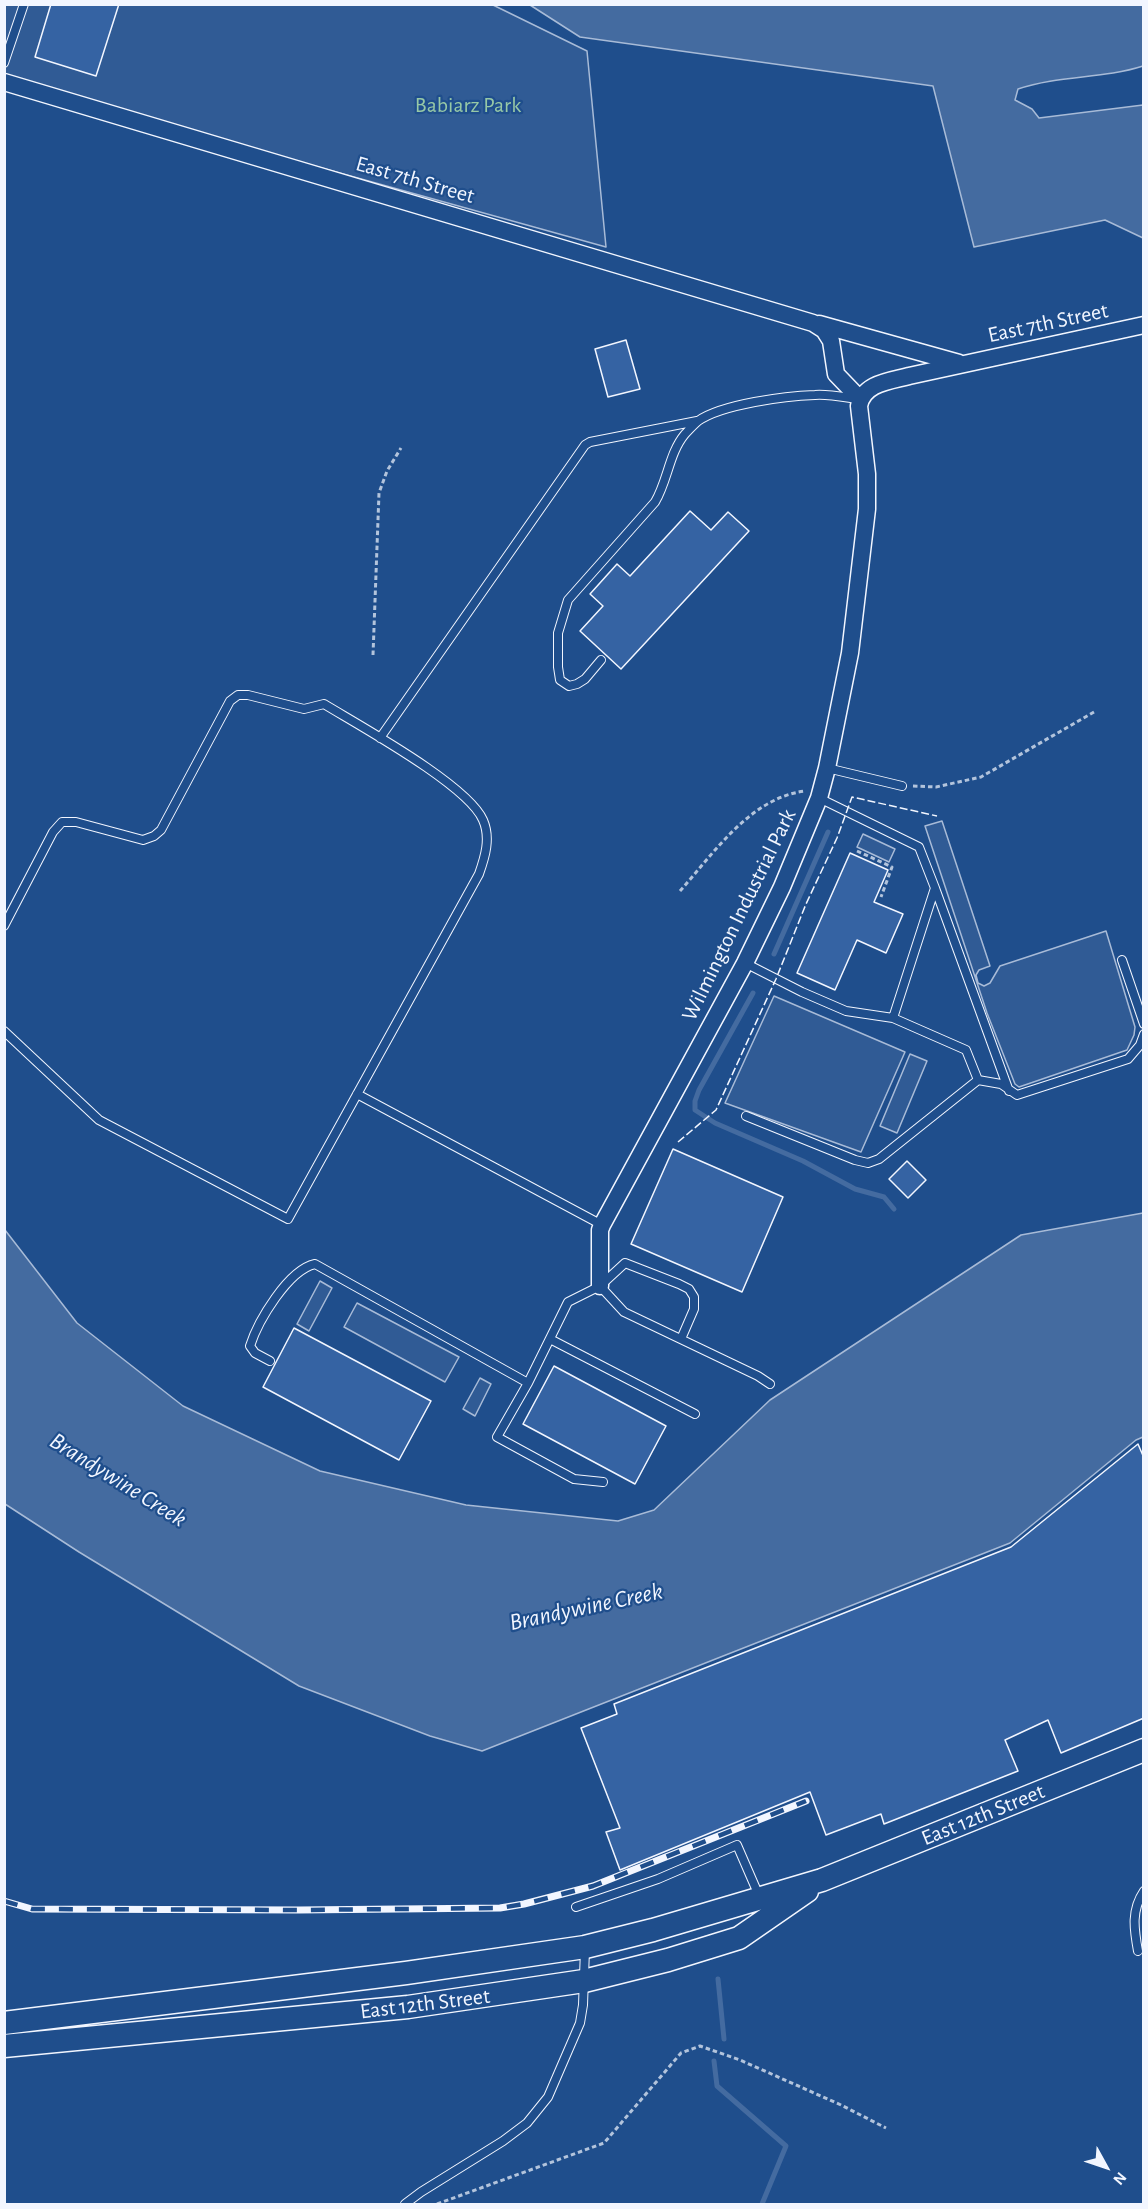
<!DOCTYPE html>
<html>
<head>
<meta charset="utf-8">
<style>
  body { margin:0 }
  #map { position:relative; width:1148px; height:2209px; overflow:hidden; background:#1f4e8c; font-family:"Alegreya Sans",sans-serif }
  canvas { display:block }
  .frame { position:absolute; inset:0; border:6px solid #f2f6ff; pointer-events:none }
  .north { position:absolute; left:1076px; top:2137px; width:60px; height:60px; -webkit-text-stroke:4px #1f4e8c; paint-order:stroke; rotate:130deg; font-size:16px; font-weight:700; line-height:24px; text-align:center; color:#f2f6ff }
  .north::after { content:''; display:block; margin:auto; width:21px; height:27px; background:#f2f6ff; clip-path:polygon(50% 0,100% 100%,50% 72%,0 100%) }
</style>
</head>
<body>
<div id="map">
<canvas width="1148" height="2209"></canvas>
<div class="frame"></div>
<div class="north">N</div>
</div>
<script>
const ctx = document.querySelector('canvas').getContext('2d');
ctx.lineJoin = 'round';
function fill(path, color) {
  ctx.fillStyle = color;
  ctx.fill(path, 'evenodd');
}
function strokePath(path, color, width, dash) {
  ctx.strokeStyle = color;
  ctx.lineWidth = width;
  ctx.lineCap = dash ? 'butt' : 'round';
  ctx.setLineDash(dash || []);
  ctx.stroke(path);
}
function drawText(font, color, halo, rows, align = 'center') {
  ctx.font = font + ' "Alegreya Sans",sans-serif';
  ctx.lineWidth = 4.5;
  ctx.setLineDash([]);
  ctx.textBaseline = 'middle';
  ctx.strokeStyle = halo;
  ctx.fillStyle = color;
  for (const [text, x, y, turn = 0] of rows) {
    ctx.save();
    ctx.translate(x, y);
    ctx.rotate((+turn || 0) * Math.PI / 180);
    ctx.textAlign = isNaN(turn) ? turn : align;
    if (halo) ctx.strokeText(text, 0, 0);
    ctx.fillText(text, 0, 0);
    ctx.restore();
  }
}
const built = new Path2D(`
  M 4,5 L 493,5 L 587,51 L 606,247 L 5,80 Z
  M 942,821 L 990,966 L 979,970 L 976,975 L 978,983 L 984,986 L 990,983 L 1000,966 L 1106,931 L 1135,1027 L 1134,1035 L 1127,1050 L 1019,1087 L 1015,1084 L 987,1013 L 925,826 Z
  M 863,834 L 895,849 L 889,862 L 857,847 Z
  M 774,996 L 905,1052 L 861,1152 L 725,1103 Z
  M 910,1054 L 927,1061 L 897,1133 L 880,1126 Z
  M 320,1281 L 332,1288 L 309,1331 L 297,1324 Z
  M 357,1303 L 459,1357 L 445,1382 L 344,1327 Z
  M 480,1378 L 491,1384 L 475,1416 L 463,1409 Z`);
fill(built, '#305b95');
strokePath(built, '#a8bbd7', 1.5);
const water = new Path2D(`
  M 530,5 L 1143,5 L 1143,66 C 1103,79 1059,75 1018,89 L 1015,100 L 1032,109 L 1039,118 L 1143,105 L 1143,238 L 1105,220 L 974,247 L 933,86 L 580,37 Z
  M 1143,1213 L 1143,1437 L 1136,1440 L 1010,1543 L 482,1751 L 430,1736 L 299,1686 L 79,1552 L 5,1504 L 5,1230 L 77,1323 L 183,1406 L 320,1471 L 466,1505 L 618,1521 L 654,1510 L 770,1400 L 1021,1235 Z`);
fill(water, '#446ba0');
strokePath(water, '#a8bbd7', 1.5);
strokePath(new Path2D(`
  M 774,954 L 828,832
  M 753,993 L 699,1090 L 695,1101 L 695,1110 L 715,1123 L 803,1161 L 855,1189 L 884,1197 L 894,1209
  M 718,1979 L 724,2039
  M 714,2061 L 717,2086 L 786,2146 L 762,2204`), '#446ba0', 5);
const building = new Path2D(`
  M 51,4 L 119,4 L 96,76 L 35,57 Z
  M 626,340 L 640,389 L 608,397 L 595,349 Z
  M 690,511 L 711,530 L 728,512 L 749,531 L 621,669 L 580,631 L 603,606 L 590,594 L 617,564 L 630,576 Z
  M 850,853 L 888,870 L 874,902 L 903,914 L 886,953 L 857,940 L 835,990 L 797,973 Z
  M 673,1149 L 783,1197 L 742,1292 L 631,1244 Z
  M 907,1161 L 926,1180 L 908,1198 L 889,1179 Z
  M 294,1328 L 431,1401 L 399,1460 L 263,1387 Z
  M 554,1366 L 666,1426 L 635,1484 L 523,1424 Z
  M 1138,1444 L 1144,1458 L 1144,1718 L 1061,1753 L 1048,1720 L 1005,1740 L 1018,1771 L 884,1824 L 881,1814 L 826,1835 L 810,1792 L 620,1870 L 606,1832 L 620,1828 L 581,1728 L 617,1714 L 614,1704 L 1011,1547 Z`);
fill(building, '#3563a3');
strokePath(building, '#f2f6ff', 1.5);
const service = new Path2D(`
  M 4,63 L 24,4
  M 601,660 L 585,679 L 577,684 L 569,686 L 560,680 L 558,667 L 558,633 L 568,600 L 655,502 C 668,480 669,453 685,434 C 689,430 694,424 698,421 C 722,404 786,396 815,395 C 828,394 843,397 857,399
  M 380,738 L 585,445 L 590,442 L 697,421
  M 827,768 L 902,786
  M 819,798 L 919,847 L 935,888 L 893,1018
  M 935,888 L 1009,1091
  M 4,926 L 53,832 L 62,822 L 76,822 L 143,840 L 154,836 L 161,830 L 230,701 L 238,695 L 248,695 L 304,709 L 324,704 C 360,726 468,785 483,820 C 491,838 485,857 479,874 L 288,1219 L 99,1120 L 4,1031
  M 1122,960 L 1144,1024
  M 745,963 L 802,992 L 846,1011 L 893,1018 L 966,1050 L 978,1080 L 879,1159 L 868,1163 L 855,1160 L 746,1116
  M 978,1080 L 1001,1084 L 1017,1095 L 1128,1059 L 1140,1045 L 1144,1034
  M 357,1094 L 602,1225
  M 600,1286 L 624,1312 L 758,1376 L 770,1384
  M 550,1339 L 695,1414
  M 270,1361 L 255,1353 L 250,1346 C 258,1321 288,1270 315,1264 L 528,1383
  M 603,1482 L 574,1479 L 497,1437 L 528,1383 L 568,1302 L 600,1286 L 625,1263 L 679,1284 L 689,1289 L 694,1297 L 694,1309 L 681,1339
  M 576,1907 L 658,1879 L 737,1845 L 760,1898
  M 1138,1951 C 1134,1929 1131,1910 1144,1891
  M 405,2204 L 421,2192 L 503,2141 L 527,2123 L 548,2097 L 580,2023 L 583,2005 L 585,1949`);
const minor = new Path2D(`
  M 4,82 L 813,323 L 824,330 L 831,341 L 836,374 L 860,399
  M 819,324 L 959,363
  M 600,1286 L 600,1230 L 602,1225 L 745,963 L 782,887 L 819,798 L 827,768 L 850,653 L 867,509 L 867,474 L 859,406 C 863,383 890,381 909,376 L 1144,325`);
const secondary = new Path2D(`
  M 4,2023 L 406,1973 L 585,1947 L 653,1930 L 822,1880 L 1144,1750
  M 4,2046 L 408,2007 L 584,1981 L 668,1960 L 739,1938 L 807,1891`);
strokePath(service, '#f2f6ff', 10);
strokePath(minor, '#f2f6ff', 19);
strokePath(secondary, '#f2f6ff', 25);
strokePath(new Path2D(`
  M 373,655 L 379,493 L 387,471 L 401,448
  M 913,786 L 936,787 L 981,777 L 1094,712
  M 857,851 L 892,867 L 881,897
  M 680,891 C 714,853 750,798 805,791
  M 437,2204 L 604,2143 L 681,2053 L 700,2046 L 740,2060 L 841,2105 L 886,2128`), '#b3c4dc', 3, [4.5, 3]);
strokePath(service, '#1f4e8c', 8);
strokePath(minor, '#1f4e8c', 16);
strokePath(secondary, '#1f4e8c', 22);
const rail = new Path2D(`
  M 4,1901 L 32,1909 L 299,1910 L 500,1908 L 524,1904 L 593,1886 L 806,1801`);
strokePath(rail, '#f2f6ff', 7);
strokePath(rail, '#1f4e8c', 4.5, [14]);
strokePath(new Path2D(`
  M 678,1142 L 716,1110 L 776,979 L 806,904 L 837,838 L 852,797 L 937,816`), '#f2f6ff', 1.5, [8, 3]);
drawText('22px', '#97c8a6', '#1f4e8c', [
  ["Babiarz Park",468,105]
]);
drawText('22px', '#f2f6ff', '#1f4e8c', [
  ["East 7th Street",415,180,16],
  ["East 7th Street",1048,323,-12],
  ["Wilmington Industrial Park",739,915,-64],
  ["East 12th Street",983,1815,-22],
  ["East 12th Street",425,2004,-7]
]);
drawText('italic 24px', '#f2f6ff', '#1f4e8c', [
  ["Brandywine Creek",118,1480,32],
  ["Brandywine Creek",586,1607,-12]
]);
</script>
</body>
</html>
